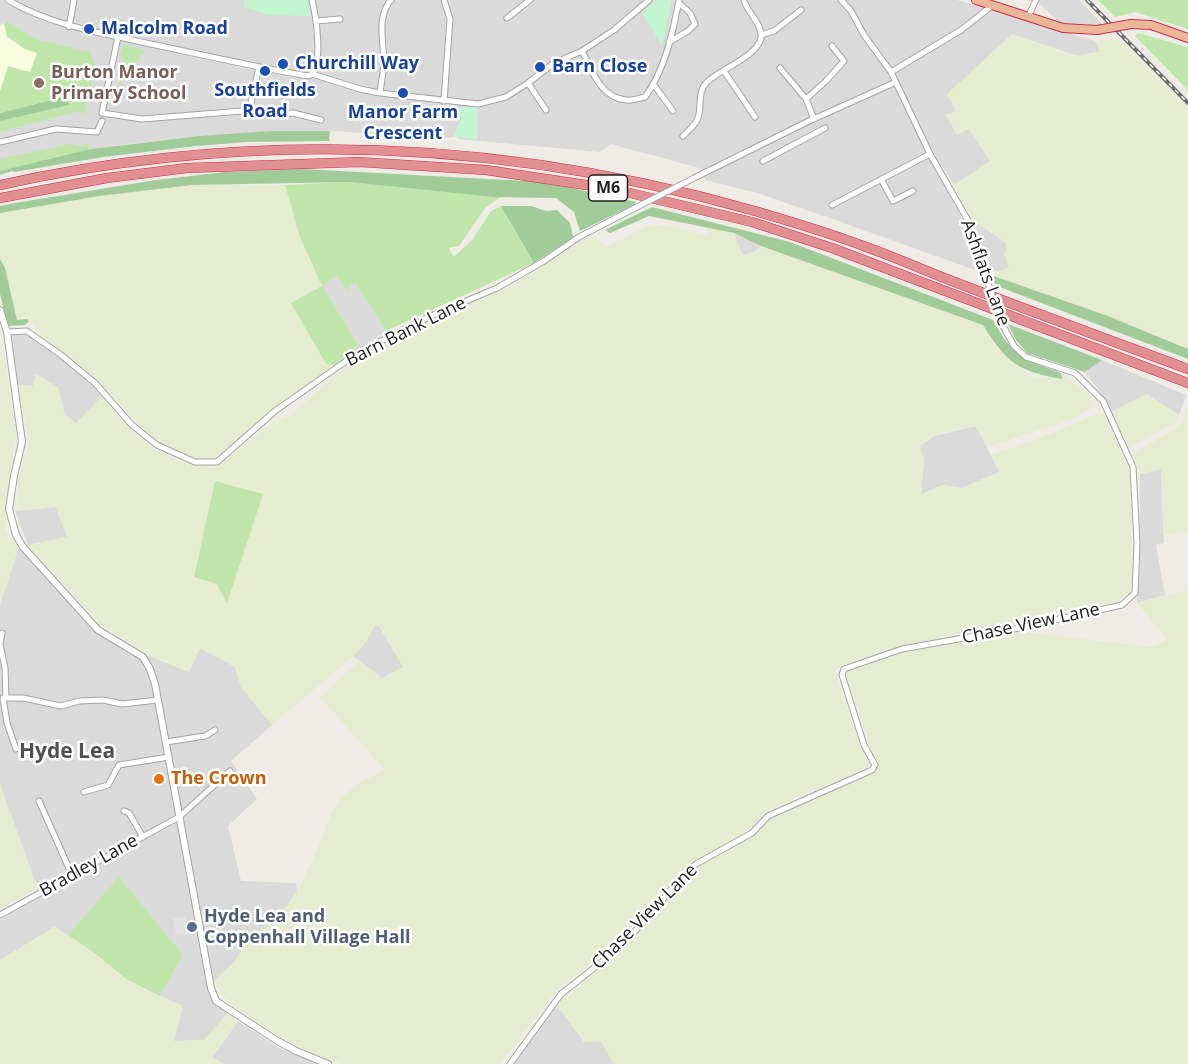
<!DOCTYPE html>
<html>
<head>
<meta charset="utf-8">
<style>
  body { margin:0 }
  canvas { display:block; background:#eeece4 }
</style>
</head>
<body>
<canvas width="1188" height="1064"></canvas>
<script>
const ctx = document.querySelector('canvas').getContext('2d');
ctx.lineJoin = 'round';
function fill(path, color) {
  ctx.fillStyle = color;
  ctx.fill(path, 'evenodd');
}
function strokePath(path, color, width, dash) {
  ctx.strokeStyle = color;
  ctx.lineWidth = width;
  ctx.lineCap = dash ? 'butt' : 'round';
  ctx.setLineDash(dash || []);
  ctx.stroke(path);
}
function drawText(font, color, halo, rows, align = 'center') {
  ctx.font = font + ' "Open Sans",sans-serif';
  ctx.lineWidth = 5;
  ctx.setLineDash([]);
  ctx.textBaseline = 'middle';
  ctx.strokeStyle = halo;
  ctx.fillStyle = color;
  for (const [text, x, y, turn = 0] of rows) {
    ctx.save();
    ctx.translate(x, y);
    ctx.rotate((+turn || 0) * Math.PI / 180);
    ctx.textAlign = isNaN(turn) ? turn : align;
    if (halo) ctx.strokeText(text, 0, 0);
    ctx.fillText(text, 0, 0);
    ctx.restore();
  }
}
fill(new Path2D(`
  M 0,0 L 957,0 L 1095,41 L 1101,51 L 1078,56 L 1012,35 L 956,111 L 947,114 L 957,135 L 969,128 L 991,161 L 954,185 L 930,148 L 926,152 L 960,214 L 976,264 L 975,270 L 827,217 L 757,193 L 706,180 L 699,168 L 611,144 L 600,152 L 458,139 L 457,136 L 449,138 L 330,131 L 270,131 L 136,143 L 74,151 L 0,166 Z
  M 1024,0 L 1079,0 L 1104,26 L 1086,28 L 1061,24 L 1039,3 Z
  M 974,221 L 1005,242 L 1007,250 L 1004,253 L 1010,267 L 997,272 L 987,266 Z
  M 734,233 L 761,246 L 754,252 L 742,255 Z
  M 337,276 L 348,291 L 349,285 L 356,284 L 386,331 L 360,348 L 323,286 Z
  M 21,333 L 28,335 L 63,360 L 103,395 L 76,423 L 65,415 L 36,375 L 33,386 L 18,385 L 10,336 Z
  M 1102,360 L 1186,395 L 1179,415 L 1147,394 L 1111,412 L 1098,389 L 1085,372 Z
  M 976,426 L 999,472 L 962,488 L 943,485 L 921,495 L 924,460 L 920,446 L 934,436 Z
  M 1161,468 L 1164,543 L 1156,545 L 1165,595 L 1137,603 L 1140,528 L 1140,474 Z
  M 56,507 L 67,537 L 28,545 L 15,511 Z
  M 19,547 L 93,629 L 134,656 L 149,656 L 189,672 L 200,648 L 235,667 L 241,687 L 272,725 L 231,761 L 257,799 L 228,826 L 241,881 L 296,883 L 297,892 L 276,920 L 253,935 L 234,962 L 214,981 L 207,980 L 208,989 L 215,1005 L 228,1013 L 204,1040 L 174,1041 L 182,1006 L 160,996 L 183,955 L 119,878 L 68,935 L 54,927 L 0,960 L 0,920 L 40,896 L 0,784 L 0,605 Z
  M 374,626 L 379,626 L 403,667 L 382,678 L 353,656 L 367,641 Z
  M 557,1005 L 584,1042 L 601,1041 L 614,1064 L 512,1064 Z
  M 238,1021 L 280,1049 L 320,1064 L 224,1064 L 212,1058 Z`), '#dbdada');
fill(new Path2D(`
  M 4,23 L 7,37 L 25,49 L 82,63 L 74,102 L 0,119 L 0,25 Z`), '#f8fdde');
fill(new Path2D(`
  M 1012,34 L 1078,56 L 1100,51 L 1095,41 L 1117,38 L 1188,109 L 1188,349 L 1108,316 L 995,276 L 997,272 L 1009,267 L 1004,253 L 1007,250 L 1005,242 L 974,221 L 954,185 L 990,161 L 969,129 L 957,135 L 946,115 L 956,111 L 947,94 Z
  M 192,185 L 285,185 L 300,237 L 323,286 L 292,303 L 326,363 L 334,365 L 271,410 L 227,450 L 213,459 L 194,458 L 168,446 L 147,432 L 93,376 L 36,331 L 35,326 L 27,319 L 17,321 L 5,268 L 0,259 L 0,213 L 99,196 Z
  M 666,225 L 709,236 L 705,226 L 734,233 L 742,255 L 754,252 L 761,246 L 983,325 L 998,349 L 1017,366 L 1034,377 L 1061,379 L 1061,373 L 1091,395 L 1092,406 L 1073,419 L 987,447 L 975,426 L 934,436 L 920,446 L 924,460 L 921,494 L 943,485 L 962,488 L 999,472 L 991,455 L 1054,433 L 1100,412 L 1104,415 L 1130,471 L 1132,580 L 1130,592 L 1116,603 L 1009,626 L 908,644 L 842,665 L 835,671 L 859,745 L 869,762 L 868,767 L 770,809 L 748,830 L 686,867 L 617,943 L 556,991 L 500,1064 L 342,1064 L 297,1047 L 240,1011 L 223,996 L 214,981 L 234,962 L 253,935 L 276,920 L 297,892 L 316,853 L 331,814 L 340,799 L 357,784 L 385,770 L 320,697 L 359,661 L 382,678 L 403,667 L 380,626 L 374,626 L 367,641 L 353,656 L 272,725 L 241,687 L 235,667 L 200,648 L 189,672 L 149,656 L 137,646 L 101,626 L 50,568 L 28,545 L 67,537 L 56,507 L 16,511 L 19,478 L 29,441 L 18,385 L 33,386 L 36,374 L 58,387 L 65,415 L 76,423 L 103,395 L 132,431 L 150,446 L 184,464 L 218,467 L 272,423 L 288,417 L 349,364 L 415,329 L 509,287 L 587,238 L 596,239 L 606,247 L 647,226 ZM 216,481 L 227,603 L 217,584 L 194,577 Z
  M 4,353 L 16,435 L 9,482 L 5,532 L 19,547 L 0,605 L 0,358 Z
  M 1147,394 L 1179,415 L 1175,423 L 1127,448 L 1111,412 Z
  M 1188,407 L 1188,533 L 1185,530 L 1163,535 L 1161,469 L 1140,474 L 1133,454 L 1180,426 Z
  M 1188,590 L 1188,1064 L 614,1064 L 601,1041 L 584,1042 L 557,1005 L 644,930 L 680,882 L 700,865 L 754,834 L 770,818 L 871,773 L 875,770 L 877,765 L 846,675 L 849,669 L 907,651 L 1013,631 L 1152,647 L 1168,640 L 1137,603 Z
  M 0,784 L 37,888 L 0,909 Z
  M 55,927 L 96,954 L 126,979 L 183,1006 L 174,1041 L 204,1040 L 228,1013 L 238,1021 L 212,1057 L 224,1064 L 0,1064 L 0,960 Z`), '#e6ecd0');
fill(new Path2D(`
  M 1098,0 L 1188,0 L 1188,29 L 1135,12 L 1115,17 Z
  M 4,23 L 10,23 L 35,39 L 85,51 L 89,49 L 95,64 L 85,112 L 82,114 L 79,111 L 0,132 L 0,121 L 69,105 L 67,96 L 0,113 L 0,91 L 8,66 L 30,72 L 37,53 L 25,49 L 7,36 Z
  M 1138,33 L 1188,47 L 1188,90 L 1135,36 Z
  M 123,45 L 146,50 L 117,90 L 113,89 L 114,87 L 118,86 L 123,58 L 120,56 Z
  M 88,143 L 89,149 L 87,151 L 0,171 L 0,159 L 69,144 L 81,146 Z
  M 349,182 L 501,197 L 485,208 L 459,246 L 449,248 L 453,256 L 456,255 L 472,240 L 491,211 L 501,206 L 534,263 L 386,331 L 356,284 L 349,285 L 348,292 L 337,276 L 323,286 L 360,348 L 334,365 L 326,364 L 291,303 L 322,286 L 300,237 L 285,185 Z
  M 215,481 L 263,494 L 227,603 L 217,584 L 194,577 Z
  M 119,877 L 183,955 L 160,996 L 126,979 L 96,954 L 68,935 Z`), '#c0e6ac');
fill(new Path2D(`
  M 67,96 L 69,105 L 0,121 L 0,113 Z
  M 270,131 L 330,131 L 329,141 L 246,142 L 196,146 L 104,157 L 14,172 L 12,171 L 0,175 L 0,171 L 91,149 L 200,136 Z
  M 302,169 L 544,182 L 636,202 L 634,205 L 580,231 L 574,212 L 556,198 L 495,197 L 349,182 L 192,185 L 99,196 L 0,213 L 0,206 L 9,204 L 156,180 L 225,172 Z
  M 501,206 L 531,206 L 546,211 L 557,210 L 570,223 L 573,237 L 534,263 Z
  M 652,207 L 790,242 L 993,320 C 1014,358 1021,358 1061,373 L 1062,379 C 1017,371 1007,363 983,325 L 761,246 L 734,233 L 649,216 L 610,233 L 605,230 Z
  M 0,259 L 5,268 L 17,320 L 27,319 L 29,322 L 24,325 L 8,326 L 0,294 Z
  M 988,274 L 1108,316 L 1188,349 L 1188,359 L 997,286 Z
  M 1008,324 L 1102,360 L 1085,372 L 1027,353 L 1016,340 Z`), '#a2cb9a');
fill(new Path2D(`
  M 244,0 L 307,0 L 310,16 L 268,15 L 244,7 Z
  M 657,0 L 672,0 L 662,45 L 642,13 Z
  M 460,107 L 477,108 L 477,140 L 453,136 L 461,120 Z`), '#c2f6ce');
fill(new Path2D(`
  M 186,916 L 189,934 L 176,936 L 173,918 Z`), '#e1e1e1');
const minor = new Path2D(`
  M 8,0 C 52,26 102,33 151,44 C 203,55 255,67 308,76 L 312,74 L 360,89 L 380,93 L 478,104 L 506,97 L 528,83 L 554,63 L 582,51 L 614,30 L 649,0
  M 841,0 L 851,11 L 864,35 L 891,72 L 930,154 L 970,224 L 986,278
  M 1028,17 L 1036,0
  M 507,18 L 530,0
  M 316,21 L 340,19
  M 69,27 L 74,0
  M 761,35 L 774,31 L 801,10
  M 118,37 L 102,113 L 142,119 L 243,111 L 251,103 L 259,67
  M 669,42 L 688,31 L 695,24 L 690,13 L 679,3
  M 582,51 C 592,71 601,98 626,100 C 632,101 639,98 645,97 C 665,70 673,32 679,0
  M 780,68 L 806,99 L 814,119
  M 724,71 L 755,117
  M 891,72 L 961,30 L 993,5
  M 312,74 C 323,62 316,16 312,0
  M 528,83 L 546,110
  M 654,85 L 673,111
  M 380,93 C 381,84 383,74 384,65 C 384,43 376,17 391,0
  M 806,99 L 826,81 L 844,61 L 832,46
  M 444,101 L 450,19 L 444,0
  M 248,108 L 269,116 L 293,113 L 321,120
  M 683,136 C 688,131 695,126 698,118 C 702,106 697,92 707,82 C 720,69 757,57 761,38 C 763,24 747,13 744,0
  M 0,142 L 56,129 L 97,132 L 102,121
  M 763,161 L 825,128
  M 696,177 L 807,122 L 896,82
  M 881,179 L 893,201 L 913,191
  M 832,205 L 930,154
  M 7,332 L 27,331 L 61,355 L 95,383 L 132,425 L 157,445 L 195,462 L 217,462 L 275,411 L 359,352 L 433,315 L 497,288 L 544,261 L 579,237 L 635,208
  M 2,633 L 0,644 L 5,668 L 6,698
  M 166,742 L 205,736 L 215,730
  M 16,749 L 7,723 L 3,698 L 23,698 L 61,706 L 79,701 L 103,700 L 122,704 L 158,700
  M 84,792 L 108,785 L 119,765 L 169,757
  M 39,801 L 72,875
  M 124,811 L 129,813 L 143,837
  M 0,915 L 179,817 L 230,771
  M 510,1064 L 561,994 L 612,954 L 649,917 L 677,882 L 696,864 L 752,833 L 768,816 L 872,770 L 875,765 L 864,745 L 842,675 L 844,669 L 902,649 L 1014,629 L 1122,605 L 1135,593 L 1137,543 L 1133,467 L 1103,401 L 1075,373 L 1026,357 L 1014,346 L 1002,324`);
const tertiary = new Path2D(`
  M 0,310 L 7,332 L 22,442 L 14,476 L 9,509 L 16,535 L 23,547 L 98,630 L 143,657 L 150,669 L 155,684 L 211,988 L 216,1001 L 276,1040 L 296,1051 L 328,1064`);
const trunk = new Path2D(`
  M 976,0 L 1063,28 L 1097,30
  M 1131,24 L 1151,25 L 1188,38`);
const motorway = new Path2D(`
  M 0,185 C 253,129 506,140 755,211 C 792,222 830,233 866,247 C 895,257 923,270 952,281 C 1030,311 1109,340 1188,369
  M 0,198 L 107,178 L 187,168 L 359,162 L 486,170 L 613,189 L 752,222 L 832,248 L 1188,383`);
strokePath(minor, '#a4a4a4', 7);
strokePath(tertiary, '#a4a4a4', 8);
strokePath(trunk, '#d02d4c', 10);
strokePath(motorway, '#d02d4c', 10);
strokePath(minor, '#fff', 5);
strokePath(tertiary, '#fff', 6);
strokePath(trunk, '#ecb699', 8);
strokePath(motorway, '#e28f92', 9);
const rail = new Path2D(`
  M 1087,0 L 1188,103`);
strokePath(rail, '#6b6b6b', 4);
strokePath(rail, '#fff', 1.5, [4.5]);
const minorBridge = new Path2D(`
  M 635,208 L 696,177
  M 986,278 L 1002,324`);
const trunkBridge = new Path2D(`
  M 1097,30 L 1131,24`);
strokePath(minorBridge, '#a4a4a4', 7, []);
strokePath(trunkBridge, '#d02d4c', 10, []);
strokePath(minorBridge, '#fff', 5);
strokePath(trunkBridge, '#ecb699', 8);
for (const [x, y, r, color] of [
  [89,29,6,"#1a4fb4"],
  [283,64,6,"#1a4fb4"],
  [540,67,6,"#1a4fb4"],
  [265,71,6,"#1a4fb4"],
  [39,83,6,"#8d6e63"],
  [403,93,6,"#1a4fb4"],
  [159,779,6,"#e8710a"],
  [192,927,6,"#5c6f8a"]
]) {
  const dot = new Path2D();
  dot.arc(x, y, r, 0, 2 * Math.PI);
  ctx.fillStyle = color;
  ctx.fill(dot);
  strokePath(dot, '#fff', 2);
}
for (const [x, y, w] of [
  [608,188,39]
]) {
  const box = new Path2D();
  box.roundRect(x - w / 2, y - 13, w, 26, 4.5);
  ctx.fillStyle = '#fff';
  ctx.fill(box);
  strokePath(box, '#1d1d1d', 1.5);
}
drawText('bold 16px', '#1d1d1d', null, [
  ["M6",608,188]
]);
drawText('bold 18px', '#164399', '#fff', [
  ["Malcolm Road",101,29],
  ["Churchill Way",295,64],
  ["Barn Close",552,67],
  ["Southfields",265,91,"center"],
  ["Road",265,112,"center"],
  ["Manor Farm",403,113,"center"],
  ["Crescent",403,134,"center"]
], 'left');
drawText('bold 18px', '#785e54', '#fff', [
  ["Burton Manor",51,73],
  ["Primary School",51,94]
], 'left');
drawText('18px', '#1d1d1d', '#fff', [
  ["Ashflats Lane",985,273,70],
  ["Barn Bank Lane",406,332,-27],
  ["Chase View Lane",1031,624,-12],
  ["Bradley Lane",89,866,-29],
  ["Chase View Lane",645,917,-45]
]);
drawText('bold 18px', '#c56008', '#fff', [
  ["The Crown",171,779]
], 'left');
drawText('bold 18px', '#4e5e75', '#fff', [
  ["Hyde Lea and",204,917],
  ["Coppenhall Village Hall",204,938]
], 'left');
drawText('bold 21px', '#505050', '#fff', [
  ["Hyde Lea",67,752]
]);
</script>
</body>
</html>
